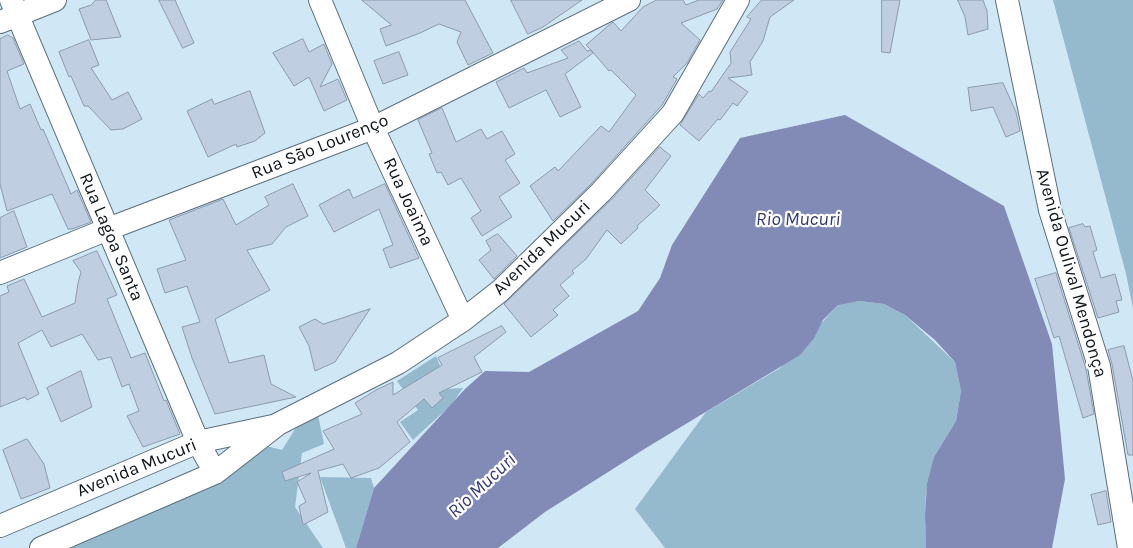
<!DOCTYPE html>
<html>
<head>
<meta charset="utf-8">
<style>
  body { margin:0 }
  canvas { display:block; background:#d0e8f5 }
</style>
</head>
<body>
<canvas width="1133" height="548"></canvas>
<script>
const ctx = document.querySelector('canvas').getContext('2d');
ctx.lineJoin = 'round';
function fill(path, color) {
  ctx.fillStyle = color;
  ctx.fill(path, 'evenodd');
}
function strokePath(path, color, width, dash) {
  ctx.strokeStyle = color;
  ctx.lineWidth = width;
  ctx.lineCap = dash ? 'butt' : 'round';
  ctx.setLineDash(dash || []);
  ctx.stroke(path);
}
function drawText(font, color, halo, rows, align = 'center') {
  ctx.font = font + ' Karla,sans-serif';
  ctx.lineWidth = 4.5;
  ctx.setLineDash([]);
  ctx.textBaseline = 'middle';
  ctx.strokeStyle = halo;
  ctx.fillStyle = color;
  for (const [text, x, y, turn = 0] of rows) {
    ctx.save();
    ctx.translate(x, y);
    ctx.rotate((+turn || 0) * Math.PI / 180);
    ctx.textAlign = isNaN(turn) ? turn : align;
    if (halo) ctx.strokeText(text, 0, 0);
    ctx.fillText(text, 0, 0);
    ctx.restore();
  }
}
fill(new Path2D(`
  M 1053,0 L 1133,0 L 1133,308 L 1126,274 Z
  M 859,301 L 884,304 L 905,315 L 955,362 L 961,391 L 956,421 L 934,457 L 926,493 L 925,514 L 926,548 L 665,548 L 635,509 L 706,412 L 780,368 L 839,304 Z
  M 436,356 L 441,368 L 447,389 L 463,388 L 452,404 L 413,440 L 400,422 L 418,410 L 397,381 Z
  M 318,415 L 324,444 L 302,453 L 295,507 L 323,548 L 58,548 L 263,445 L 282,450 L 300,421 Z
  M 320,477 L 371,478 L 374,488 L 356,548 L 346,548 Z`), '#96bacd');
fill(new Path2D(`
  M 845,115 L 1004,206 L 1052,344 L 1065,479 L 1052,548 L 926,548 L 925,514 L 927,484 L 934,457 L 956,421 L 961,391 L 955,362 L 935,340 L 905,315 L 884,304 L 859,301 L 838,305 L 823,320 L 814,338 L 800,355 L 646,448 L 545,512 L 498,548 L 356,548 L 374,488 L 465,389 L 485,371 L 529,372 L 638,311 L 660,278 L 672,245 L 740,138 Z`), '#828bb6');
const building = new Path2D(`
  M 96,0 L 106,0 L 121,37 L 91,40 L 79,9 L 91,5 Z
  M 159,0 L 175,0 L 194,43 L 183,48 Z
  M 362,0 L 465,0 L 493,53 L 468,65 L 457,42 L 461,32 L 439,24 L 420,33 L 386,46 L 380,29 L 391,25 Z
  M 511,0 L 582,0 L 543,27 L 528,34 Z
  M 657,0 L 683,0 L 686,5 L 699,0 L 723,0 L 717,9 L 681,23 L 700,40 L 687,63 L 673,77 L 677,79 L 662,105 L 592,183 L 553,221 L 530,186 L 555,167 L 558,171 L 601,126 L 609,132 L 636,95 L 611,70 L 609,71 L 591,50 L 593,53 L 565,74 L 581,107 L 560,117 L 546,90 L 509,108 L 496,82 L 524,68 L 527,73 L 568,58 L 561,50 L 579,41 L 587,51 L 591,50 L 586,45 L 609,25 L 613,22 L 621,31 L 643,7 Z
  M 762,0 L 794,0 L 770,17 L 763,41 L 750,62 L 752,75 L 728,78 L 748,92 L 737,106 L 733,103 L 720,120 L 718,119 L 699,141 L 680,125 L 699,94 L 703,98 L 709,91 L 711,92 L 731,63 L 730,52 L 751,19 L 747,17 Z
  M 882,0 L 900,0 L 890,53 L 882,52 Z
  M 958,0 L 983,0 L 987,11 L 988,29 L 968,35 L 965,17 Z
  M 8,35 L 13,38 L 24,64 L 7,71 L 20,109 L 30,104 L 41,130 L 43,129 L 71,194 L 77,190 L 91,222 L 72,229 L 68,229 L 52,194 L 7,211 L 0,184 L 0,39 Z
  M 303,39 L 309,52 L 324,44 L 332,64 L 320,87 L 338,79 L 347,100 L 324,111 L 309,77 L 294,86 L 273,53 Z
  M 89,40 L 99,65 L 91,68 L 112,100 L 128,92 L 142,119 L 123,129 L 111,130 L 88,106 L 84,106 L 71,76 L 69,77 L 59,52 Z
  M 399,52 L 408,75 L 383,84 L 374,61 Z
  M 1003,83 L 1016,112 L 1020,131 L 1006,137 L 993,107 L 971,111 L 968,88 Z
  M 250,91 L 265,133 L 255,141 L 237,147 L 236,144 L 208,157 L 187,111 L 212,99 L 214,104 Z
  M 442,108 L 456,142 L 481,129 L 487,139 L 502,131 L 515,154 L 505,160 L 520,183 L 499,197 L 512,217 L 482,236 L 471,218 L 481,211 L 461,178 L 448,185 L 441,172 L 437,173 L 429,154 L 432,153 L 418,120 Z
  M 660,147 L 671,156 L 645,190 L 660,205 L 637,226 L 638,228 L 621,244 L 607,230 L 586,259 L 572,271 L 574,273 L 560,285 L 569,296 L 553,310 L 558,315 L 531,337 L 504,304 L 610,201 Z
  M 293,184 L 308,216 L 286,227 L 272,244 L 247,250 L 270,290 L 215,319 L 229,363 L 264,355 L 271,384 L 296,397 L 215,414 L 192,358 L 182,327 L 200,322 L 187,286 L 165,293 L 157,269 L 186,260 L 169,220 L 223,199 L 236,225 L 269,205 L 265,197 Z
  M 385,184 L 419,258 L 390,268 L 383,249 L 393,245 L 379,209 L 334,232 L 319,205 L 349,189 L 353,198 Z
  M 14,211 L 27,247 L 0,258 L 0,218 Z
  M 1083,224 L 1085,227 L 1090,226 L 1097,250 L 1093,252 L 1101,278 L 1115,274 L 1122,300 L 1116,301 L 1119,312 L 1098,318 L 1069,228 Z
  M 498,234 L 517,256 L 494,279 L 479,260 L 491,250 L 486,241 Z
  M 97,251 L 117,295 L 107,299 L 131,358 L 145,353 L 164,401 L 166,400 L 180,434 L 143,447 L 127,416 L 139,411 L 129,384 L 122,387 L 111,357 L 98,360 L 82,334 L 51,347 L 42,330 L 18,343 L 39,394 L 27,400 L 25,397 L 0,407 L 0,296 L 9,292 L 7,286 L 24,279 L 42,317 L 75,303 L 78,283 L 81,272 L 73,261 Z
  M 1056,273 L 1086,369 L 1094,414 L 1083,418 L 1059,336 L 1054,338 L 1035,279 Z
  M 370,309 L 335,362 L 315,371 L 309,346 L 299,327 L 315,319 L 323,324 Z
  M 502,326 L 506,332 L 474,357 L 482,372 L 439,393 L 443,398 L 432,408 L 424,399 L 397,422 L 410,442 L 379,468 L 351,478 L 343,464 L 318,471 L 328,512 L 303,525 L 299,506 L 306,502 L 297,482 L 311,473 L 285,481 L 282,472 L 334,449 L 323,431 L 362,414 L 355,403 L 376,390 L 393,382 L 393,395 L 442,365 L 438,358 Z
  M 1124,346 L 1133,381 L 1133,455 L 1128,455 L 1112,364 L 1108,350 Z
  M 81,371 L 92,407 L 61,422 L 47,388 Z
  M 27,439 L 44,464 L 50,488 L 21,499 L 3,450 Z
  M 1106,491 L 1111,522 L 1098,525 L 1091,495 Z`);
fill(building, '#bfcee1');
strokePath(building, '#8c9aac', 1);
const minor = new Path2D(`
  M 11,0 L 198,442 L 215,473
  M 320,0 L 373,128 L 463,320
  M 1007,0 L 1050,210 L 1099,366 L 1129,548
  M 0,22 L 55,0
  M 0,273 L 108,229 L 373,128 L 629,0
  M 0,526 L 198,442 L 273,426
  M 41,548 L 215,473 L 278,424 L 398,363 L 463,320 L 500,291 L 601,192 L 673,113 L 738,0`);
strokePath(minor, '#5a6f7b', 24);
strokePath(minor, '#fff', 22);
drawText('18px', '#0d1519', '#fff', [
  ["Rua São Lourenço",320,147,-22],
  ["Rua Joaima",408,202,65],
  ["Rua Lagoa Santa",111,237,67],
  ["Avenida Mucuri",542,248,-44],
  ["Avenida Oulival Mendonça",1071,273,74],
  ["Avenida Mucuri",137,468,-22]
]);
drawText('italic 19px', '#313970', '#fff', [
  ["Rio Mucuri",798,220],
  ["Rio Mucuri",482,486,-43]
]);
</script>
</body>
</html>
